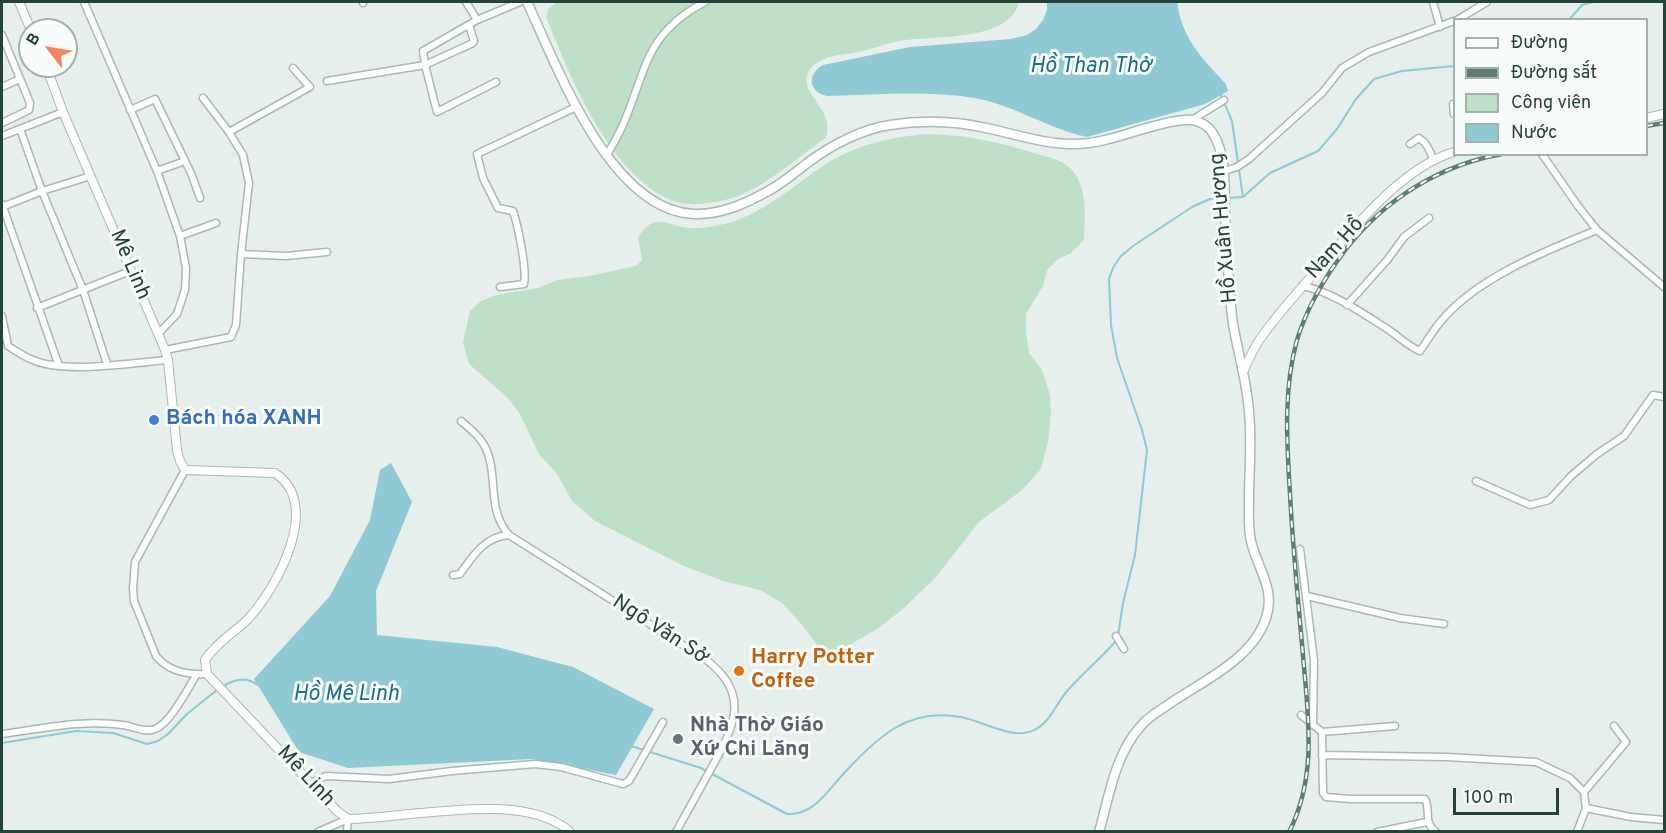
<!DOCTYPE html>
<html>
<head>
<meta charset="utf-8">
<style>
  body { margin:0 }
  #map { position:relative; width:1666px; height:833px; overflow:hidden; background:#e6efeb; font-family:Overpass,sans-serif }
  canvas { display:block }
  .frame { position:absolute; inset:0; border:3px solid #24423a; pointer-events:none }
  .legend { position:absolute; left:1453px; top:18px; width:195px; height:138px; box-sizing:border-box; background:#f7fbf9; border:2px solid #a3b1ad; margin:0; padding:8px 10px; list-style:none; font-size:18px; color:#24423a }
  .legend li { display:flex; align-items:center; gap:12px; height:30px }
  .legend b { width:30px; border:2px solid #a3b1ad }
  .north { position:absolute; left:18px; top:18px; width:60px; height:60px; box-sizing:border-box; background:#f7fbf9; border:2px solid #a3b1ad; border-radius:50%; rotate:301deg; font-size:16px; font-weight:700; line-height:24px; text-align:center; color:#24423a }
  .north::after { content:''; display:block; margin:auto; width:21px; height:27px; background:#f4845f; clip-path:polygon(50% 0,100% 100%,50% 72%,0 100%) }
  .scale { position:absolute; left:1453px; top:788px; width:106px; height:27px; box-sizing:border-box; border:3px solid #24423a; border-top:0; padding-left:8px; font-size:18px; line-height:21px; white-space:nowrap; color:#24423a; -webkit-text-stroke:4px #f7fbf9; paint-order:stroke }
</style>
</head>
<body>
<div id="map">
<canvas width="1666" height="833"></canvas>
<div class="frame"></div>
<ul class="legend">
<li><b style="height:8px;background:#fff"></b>Đường</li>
<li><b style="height:8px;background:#5f7d75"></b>Đường sắt</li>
<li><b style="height:16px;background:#bfe0c8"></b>Công viên</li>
<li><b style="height:16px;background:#8ec9d4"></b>Nước</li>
</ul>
<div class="north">B</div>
<div class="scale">100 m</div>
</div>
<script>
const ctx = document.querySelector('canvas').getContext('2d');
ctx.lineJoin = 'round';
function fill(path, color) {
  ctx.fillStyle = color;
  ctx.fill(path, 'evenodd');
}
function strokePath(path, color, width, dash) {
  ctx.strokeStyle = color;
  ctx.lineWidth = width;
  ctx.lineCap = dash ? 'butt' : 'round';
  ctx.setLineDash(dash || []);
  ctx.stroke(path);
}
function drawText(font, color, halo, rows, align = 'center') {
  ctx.font = font + ' Overpass,sans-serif';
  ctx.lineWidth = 6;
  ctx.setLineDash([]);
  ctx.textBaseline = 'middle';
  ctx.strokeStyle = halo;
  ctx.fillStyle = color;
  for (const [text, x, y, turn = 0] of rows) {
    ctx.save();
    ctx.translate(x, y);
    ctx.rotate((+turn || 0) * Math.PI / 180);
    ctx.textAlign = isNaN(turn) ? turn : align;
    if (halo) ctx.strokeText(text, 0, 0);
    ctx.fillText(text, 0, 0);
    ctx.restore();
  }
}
fill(new Path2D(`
  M 558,2 L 1019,2 C 1010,43 930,35 899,41 C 886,43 873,49 859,52 C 843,55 819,55 809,71 C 796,93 836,108 826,138 C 795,158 765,189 729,199 C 709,204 685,208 666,198 C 606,167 570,76 546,17 L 549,8 Z
  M 928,134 C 967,135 1001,142 1037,154 C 1049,157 1062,160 1071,169 C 1088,187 1085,217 1084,240 L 1071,253 L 1058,259 L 1047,270 L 1043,286 L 1026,314 L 1026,332 L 1029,353 L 1042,370 L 1050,395 L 1051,414 L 1048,442 L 1041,469 L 1022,490 L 979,522 L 936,577 L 903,609 L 877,629 L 834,654 L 820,649 L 803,626 L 782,603 L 760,590 L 723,581 L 684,566 L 595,521 L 572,501 L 557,474 L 539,454 L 520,414 L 509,399 L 469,364 L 463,342 L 470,311 L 481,301 L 496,295 L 538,288 L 557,280 L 589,276 L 636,266 L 642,260 L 638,237 C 657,210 664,226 690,228 C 704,229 721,225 735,221 C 768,209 792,187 820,168 C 853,145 890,137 928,134 Z`), '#bfe0c8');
fill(new Path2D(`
  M 1047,2 L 1177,2 C 1182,39 1202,58 1226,84 L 1228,91 L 1205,104 L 1087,137 C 1048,129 1015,105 974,98 C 926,90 876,95 827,96 C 808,92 807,74 823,65 L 910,47 L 1011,39 L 1027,35 L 1036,29 L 1043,20 L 1047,10 Z
  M 391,463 L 412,502 L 376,591 L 377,635 L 497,647 L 573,667 L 654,709 L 616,775 L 532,759 L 348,768 L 299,752 L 254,679 L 330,596 L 370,520 L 380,470 Z`), '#8ec9d4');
strokePath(new Path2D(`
  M 1569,20 L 1582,5 L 1593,2
  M 1221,95 L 1232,121 L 1243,197
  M 1118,636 L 1123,603 L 1135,555 L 1147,450 L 1142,430 L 1117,358 L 1111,325 L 1109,279 L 1113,268 L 1120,257 L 1133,246 L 1192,207 L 1210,199 L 1243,197 L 1270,173 L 1318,151 L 1337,129 L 1356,99 L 1374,79 L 1402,71 L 1454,66
  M 222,687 C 234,679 246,676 258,685
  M 2,743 L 76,731 L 113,733 L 147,744 L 158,741 L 168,734 L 187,714 L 217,690
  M 631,746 L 701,768 L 787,814 C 815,816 830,787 847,770 C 861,755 878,738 895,728 C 916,715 938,713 961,717 C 983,721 1015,742 1036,729 C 1051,721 1057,702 1068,690 C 1083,673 1101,658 1116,641`), '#8ec9d4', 2);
const minor = new Path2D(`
  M 84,2 L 157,171 L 180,236 L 186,268 L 185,290 L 177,314 L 158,334
  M 466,2 L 477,20
  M 1433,2 L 1440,27
  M 363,3 L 363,2
  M 1457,20 L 1487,2
  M 469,25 L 474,41 L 473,43 L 425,65 L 437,112 L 496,82
  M 2,35 L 30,103 L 29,110 L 2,123
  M 327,81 L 425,65 L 423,51 L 477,20 L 520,2
  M 2,87 L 20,79
  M 1453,104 L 1454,114
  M 130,110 L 155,99 L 185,161 L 157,171
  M 1192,120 L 1224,100
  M 20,129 L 42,191 L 83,290 L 107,364
  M 229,132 L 310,87 L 293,68
  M 2,136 L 63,112
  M 1410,144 L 1419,138 C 1427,143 1431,152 1433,161
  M 1542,154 L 1578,206 L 1597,230 L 1664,287
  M 607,155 C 612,146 618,136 622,127 C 647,70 644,34 705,2
  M 185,161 L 191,173 L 200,198
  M 1224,171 L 1237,167 L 1249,159 L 1322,93 L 1342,68 L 1369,52 L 1454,21
  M 2,204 L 59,366
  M 2,207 L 42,191 L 91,176
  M 180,236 L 216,223
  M 241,254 L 286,256 L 327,252
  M 1302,286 C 1331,291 1364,314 1389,330 C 1399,337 1409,347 1420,351 C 1427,341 1434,329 1442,320 C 1477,278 1547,250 1597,230
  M 500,287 L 524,284 C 527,269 518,226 513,211 L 498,208 L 483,178 L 477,154 L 576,107
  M 1347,305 L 1388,259 L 1404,237 L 1429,218
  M 37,308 L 130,271
  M 2,316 L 8,346 C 16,351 24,357 33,360 C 66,374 131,363 168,360
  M 165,350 L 231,337 L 236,325 L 241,254 L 249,183 L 243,155 L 229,132 L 203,98
  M 461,421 C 469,428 479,435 484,445 C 500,474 485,508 509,535 L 705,659 C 751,693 735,725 712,767 C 700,789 688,810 676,832
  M 185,470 L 135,562 L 133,589 L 134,601 L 156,656 C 168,671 188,675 207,674
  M 1476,481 L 1530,505 L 1549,500 L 1571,476 L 1597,454 L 1624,436 L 1653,395 L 1664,397
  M 1300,549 L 1314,660 L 1313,725
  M 453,575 L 460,574 C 472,557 485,536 509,535
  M 1307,596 L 1400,618 L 1444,624
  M 1116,636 L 1124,649
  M 1301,715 L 1322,732 L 1323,793 L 1326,797 L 1350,799 L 1425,799 C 1431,810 1423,823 1436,832
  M 1322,732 L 1395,726
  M 2,734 C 41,729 83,719 123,725 C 132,726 145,733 155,729 C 170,724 188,688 197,674
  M 1322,755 L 1447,757 L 1536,762 L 1570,778 L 1584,792
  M 311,783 L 326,776 L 389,779 L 452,771 L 535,764 L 561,767 L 623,784 L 629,781 L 663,722
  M 1586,808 L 1631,817 L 1664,820
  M 318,832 L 348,819 L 347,832
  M 1377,832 L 1427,822
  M 1577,832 L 1586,808 L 1584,792 L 1626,742 L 1614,726`);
const tertiary = new Path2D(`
  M 19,2 L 31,30
  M 46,66 L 63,112 L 165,350 L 168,360 L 177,450 L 180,461 L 185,470 L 275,473 C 323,504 277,588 248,619 C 234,633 216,643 205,660 L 207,674 L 337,811 L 348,819 C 407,819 524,789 570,832
  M 1646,118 L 1664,114
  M 1243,372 C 1248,361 1253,349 1260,339 C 1279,312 1303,286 1325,261 C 1358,223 1405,166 1454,152`);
const secondary = new Path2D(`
  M 527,2 C 557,66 610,211 694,214 C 721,215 747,203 770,190 C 784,182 797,171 810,161 C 832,145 862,129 890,125 C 922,120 955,121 986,128 C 1029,137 1061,151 1105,140 C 1126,135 1173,118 1192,120 C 1200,121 1208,126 1212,132 C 1227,154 1224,186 1225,211 C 1227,248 1228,287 1233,324 C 1238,353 1247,382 1249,412 C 1252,441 1249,471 1249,500 C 1249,513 1248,528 1251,541 C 1257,568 1276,589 1266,618 C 1253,658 1205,680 1172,702 C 1161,710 1148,716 1140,727 C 1115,755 1109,797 1099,832`);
strokePath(minor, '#a8b8b2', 9);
strokePath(tertiary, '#a8b8b2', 10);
strokePath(secondary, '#a4bbb3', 11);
strokePath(minor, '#fff', 6);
strokePath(tertiary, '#fff', 8);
strokePath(secondary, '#fff', 8);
const rail = new Path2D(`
  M 1646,126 L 1664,123
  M 1289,832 C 1316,779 1309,723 1304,667 C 1299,609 1293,552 1290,494 C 1287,444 1283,390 1297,340 C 1307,307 1325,277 1346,249 C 1385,199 1440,165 1502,154`);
strokePath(rail, '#5f7d75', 4.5);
strokePath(rail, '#f7fbf9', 2, [7]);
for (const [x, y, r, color] of [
  [154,420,6,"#3f7fe0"],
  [739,671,6,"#e8710a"],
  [678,739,6,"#6b7280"]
]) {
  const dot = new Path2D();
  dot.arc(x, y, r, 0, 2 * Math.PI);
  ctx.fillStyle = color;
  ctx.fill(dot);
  strokePath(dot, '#f7fbf9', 2);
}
drawText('21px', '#24423a', '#f7fbf9', [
  ["Hồ Xuân Hương",1225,228,-95],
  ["Nam Hồ",1336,249,-48],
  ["Mê Linh",129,265,67],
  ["Ngô Văn Sở",660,631,33],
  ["Mê Linh",305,777,47]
]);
drawText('bold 21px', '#366cbe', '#f7fbf9', [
  ["Bách hóa XANH",166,420]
], 'left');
drawText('bold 21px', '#c56008', '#f7fbf9', [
  ["Harry Potter",751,659],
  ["Coffee",751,683]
], 'left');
drawText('bold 21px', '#5b616d', '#f7fbf9', [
  ["Nhà Thờ Giáo",690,727],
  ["Xứ Chi Lăng",690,751]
], 'left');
drawText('italic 22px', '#1c6f80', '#f7fbf9', [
  ["Hồ Than Thở",1091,68],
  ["Hồ Mê Linh",346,696]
]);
</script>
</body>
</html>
